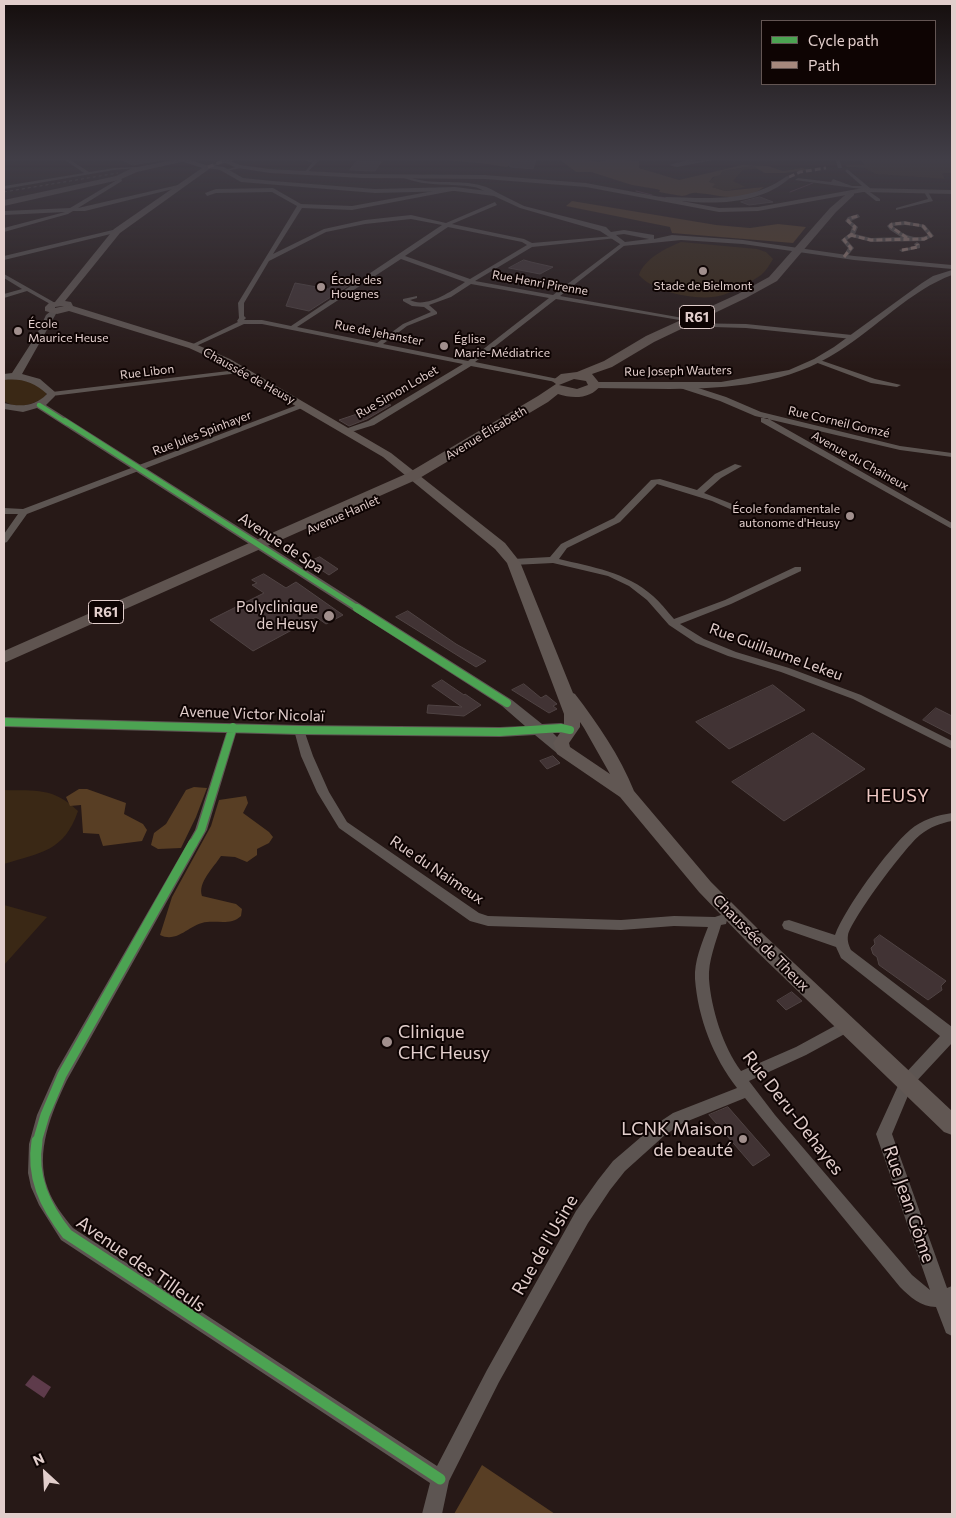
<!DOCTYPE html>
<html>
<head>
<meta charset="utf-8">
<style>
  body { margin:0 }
  #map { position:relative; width:956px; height:1518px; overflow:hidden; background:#271917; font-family:Commissioner,sans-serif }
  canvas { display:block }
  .frame { position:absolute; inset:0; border:5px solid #e2cecc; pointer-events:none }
  .legend { position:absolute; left:761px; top:20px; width:175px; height:65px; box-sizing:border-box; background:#0e0403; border:1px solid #635553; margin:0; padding:6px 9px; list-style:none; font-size:15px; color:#e2cecc }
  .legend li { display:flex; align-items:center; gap:10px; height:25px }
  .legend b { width:25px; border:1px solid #635553 }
  .north { position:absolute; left:20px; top:1448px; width:50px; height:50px; -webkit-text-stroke:4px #0e0403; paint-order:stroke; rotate:335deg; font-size:14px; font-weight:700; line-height:20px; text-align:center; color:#e2cecc }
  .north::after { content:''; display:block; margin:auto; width:18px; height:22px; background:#e2cecc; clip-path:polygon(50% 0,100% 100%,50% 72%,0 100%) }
</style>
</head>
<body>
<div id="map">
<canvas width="956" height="1518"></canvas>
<div class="frame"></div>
<ul class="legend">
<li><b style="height:6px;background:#4ca352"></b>Cycle path</li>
<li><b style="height:6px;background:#a5887d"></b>Path</li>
</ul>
<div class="north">N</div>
</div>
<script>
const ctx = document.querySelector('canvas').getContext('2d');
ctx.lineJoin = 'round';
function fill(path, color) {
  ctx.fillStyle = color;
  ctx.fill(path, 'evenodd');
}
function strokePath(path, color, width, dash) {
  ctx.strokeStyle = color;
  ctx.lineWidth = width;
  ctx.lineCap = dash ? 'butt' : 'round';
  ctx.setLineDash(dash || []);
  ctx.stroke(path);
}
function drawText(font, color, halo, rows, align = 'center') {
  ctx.font = font + ' Commissioner,sans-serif';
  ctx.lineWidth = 4;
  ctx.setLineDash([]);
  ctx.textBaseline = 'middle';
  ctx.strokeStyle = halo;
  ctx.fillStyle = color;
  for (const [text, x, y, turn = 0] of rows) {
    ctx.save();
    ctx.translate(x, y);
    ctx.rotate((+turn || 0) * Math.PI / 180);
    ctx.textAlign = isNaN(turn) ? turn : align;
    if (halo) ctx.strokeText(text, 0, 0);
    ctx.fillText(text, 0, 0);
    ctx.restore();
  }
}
fill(new Path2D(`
  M 900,158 L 952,158 L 952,173 L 942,173 L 945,179 L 876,174 L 864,168 L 847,167 L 846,165 L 864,165 L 862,160 Z
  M 754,166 L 765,173 L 756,169 L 743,170 L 733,181 L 746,187 L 725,191 L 712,187 L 709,182 L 721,171 Z
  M 681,242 L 757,249 L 766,252 L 773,259 C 770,264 766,271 761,275 C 751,282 735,291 723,295 C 701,302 654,293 639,275 C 644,259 666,248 681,242 Z
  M 11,378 C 22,378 45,383 47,396 C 33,404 18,411 4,401 L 4,379 Z
  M 4,790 C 36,791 53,787 78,811 C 64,852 41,852 4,864 Z
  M 4,905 L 47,917 L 4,965 Z`), '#3a2815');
fill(new Path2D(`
  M 382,158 L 537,158 L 513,162 L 507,167 C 464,160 425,158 381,160 Z
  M 558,158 L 584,158 L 582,159 L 599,162 L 610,159 L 639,161 L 639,168 L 679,180 L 742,165 L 768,166 L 783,171 L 802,168 L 808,170 L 785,173 L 765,173 L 753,166 L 722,171 L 720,175 L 713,177 L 709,182 L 715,184 L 712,187 L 725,191 L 764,187 C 742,204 722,195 697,193 C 691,192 687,196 682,196 C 674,195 666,193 659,192 L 660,190 L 656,189 L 632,185 L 591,172 L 576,172 Z
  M 572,201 L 716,225 L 750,228 L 778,224 L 806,227 L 793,243 L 672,233 L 670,227 L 566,206 Z
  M 194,787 L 207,788 L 196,817 L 181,848 L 158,849 L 151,845 L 154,833 L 166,824 L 186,790 Z
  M 79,789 L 87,789 L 126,803 L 124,814 L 143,824 L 147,830 L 142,841 L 103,846 L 99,834 L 83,833 L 81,805 L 70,806 L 66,797 Z
  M 246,796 L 248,803 L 243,813 L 269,832 L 273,837 L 269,843 L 257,849 L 257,855 L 247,862 L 235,857 L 221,856 C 214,867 197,883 202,896 L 236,904 L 242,909 L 241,916 C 231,925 221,921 207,922 C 190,923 178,944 160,935 L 172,897 L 211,826 L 219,800 Z
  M 482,1465 L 555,1514 L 454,1514 Z`), '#583e24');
fill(new Path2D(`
  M 33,1375 L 51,1387 L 44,1398 L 25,1385 Z`), '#5e3b4b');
strokePath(new Path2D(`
  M 636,191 L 652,195
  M 790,192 L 813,183
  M 660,197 L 666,198`), '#5e3b4b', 1);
const building = new Path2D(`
  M 119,158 L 156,158 L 161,160 L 133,165 Z
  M 536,159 L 533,169 L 510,167 L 509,164 Z
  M 357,161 L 381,162 L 375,171 L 350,170 Z
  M 760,197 L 773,202 L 749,205 L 741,202 Z
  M 524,260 L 531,262 L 553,267 L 540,274 L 509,268 Z
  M 338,281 L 351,284 L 309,311 L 286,306 L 295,283 L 328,289 Z
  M 380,401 L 391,405 L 367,419 L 349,426 L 339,420 L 357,414 Z
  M 320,557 L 338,569 L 329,575 L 309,562 Z
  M 264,574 L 286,588 L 296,582 L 343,615 L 326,624 L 316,617 L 253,651 L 210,620 L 264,593 L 252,585 L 257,583 L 252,580 Z
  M 408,611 L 456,644 L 486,661 L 476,667 L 396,617 Z
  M 442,680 L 464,695 L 465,694 L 481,705 L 464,716 L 427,713 L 428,705 L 462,707 L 432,686 Z
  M 524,684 L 541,698 L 546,695 L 557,704 L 553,706 L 557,709 L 549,713 L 512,690 Z
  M 773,685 L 805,710 L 729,749 L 696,722 Z
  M 936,708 L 952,716 L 952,735 L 923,720 Z
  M 813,733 L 865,769 L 784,821 L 732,782 Z
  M 553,756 L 560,763 L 547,769 L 540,761 Z
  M 880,935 L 946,981 L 941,986 L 942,990 L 928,1000 L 879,965 L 877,957 L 873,954 L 871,948 L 875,944 L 874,940 Z
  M 792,992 L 802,1001 L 786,1010 L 777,1001 Z
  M 728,1107 L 770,1155 L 753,1166 L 709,1115 Z`);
fill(building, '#413334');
strokePath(building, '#4f4343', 1);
fill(new Path2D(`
  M 62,158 L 67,158 L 89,172 L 114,168 L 136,167 L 138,168 L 114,170 L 4,189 L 4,186 L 84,173 Z
  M 235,158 L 242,158 L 208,168 L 206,167 Z
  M 301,158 L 314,160 L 317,158 L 321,158 L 306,174 L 304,173 L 312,163 Z
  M 696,158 L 704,158 L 689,162 L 723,158 L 677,167 L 669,165 Z
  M 835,158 L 839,158 L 842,168 L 838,168 Z
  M 239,166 L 241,168 L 227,171 L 225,170 Z
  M 847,169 L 870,188 L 870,190 L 867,190 L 880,199 L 880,201 L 876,201 L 861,189 L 795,180 L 798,178 L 831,182 L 833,179 L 852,186 L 862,186 L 845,171 Z
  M 406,176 C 412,178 418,180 425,181 C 450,184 478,178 499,194 C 492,197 481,188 474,187 C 450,183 427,187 404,178 Z
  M 787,176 L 791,177 C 763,203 719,205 683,201 C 676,201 669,202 663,199 L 666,197 C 709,198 750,203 787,176 Z
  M 117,177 L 121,177 L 122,181 L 78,208 L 178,185 L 181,187 L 85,211 L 73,211 L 68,214 L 4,232 L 4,228 L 65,212 L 4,215 L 4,211 L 70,208 L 117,180 Z
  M 455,187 L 457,190 L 352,210 L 302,208 L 273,254 L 324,229 L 365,220 L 411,215 L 446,223 L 495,202 L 497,205 L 452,224 L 524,239 L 532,243 L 614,236 L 617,238 L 532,247 L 475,281 L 553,295 L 623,242 L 625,245 L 560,296 L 694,320 L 691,322 L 556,299 L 475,362 L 558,379 L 562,381 L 561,383 L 471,366 L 374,425 L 348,433 L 345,433 L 345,429 L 368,421 L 463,364 L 262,324 L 244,324 L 194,347 L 189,346 L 238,322 L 237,321 L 239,318 L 238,303 L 297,206 L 272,192 L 216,193 L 207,196 L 205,193 L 216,189 L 273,188 L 301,204 L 352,206 ZM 411,219 L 442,225 L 291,326 L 262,320 L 244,320 L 246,318 L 244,316 L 244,303 L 269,261 L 326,232 L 365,224 ZM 448,227 L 522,242 L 527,245 L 470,279 L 405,256 ZM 401,259 L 465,282 C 452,291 426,309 410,300 L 417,298 L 417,296 L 403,299 L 403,301 L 412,306 L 424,307 L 431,312 L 403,324 L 377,343 L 297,327 ZM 471,284 L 549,298 L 468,361 L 383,344 L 407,326 L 437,314 L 437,312 L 429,305 L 451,297 Z
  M 923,190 L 927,190 L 933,201 L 896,210 L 896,208 L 928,199 Z
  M 858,214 L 860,217 L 851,221 L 858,227 L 855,234 L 871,238 L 901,237 L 890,230 L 887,226 L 890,223 L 905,221 L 925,225 L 934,236 L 924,241 L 871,242 L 852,237 L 847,240 L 854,248 L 846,258 L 842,258 L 848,248 L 841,240 L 850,233 L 852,227 L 845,221 L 848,217 ZM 905,225 L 921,227 L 928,235 C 915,241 902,234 893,226 Z
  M 117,229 L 119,232 L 4,260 L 4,256 Z
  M 917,242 L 920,244 L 920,248 L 902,252 L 899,250 L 915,246 L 914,244 Z
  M 4,274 L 57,304 L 52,305 L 27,291 L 4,298 L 4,294 L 22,289 L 4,278 Z
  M 682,323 L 746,324 L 852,335 L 855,337 L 852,339 L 746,328 L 680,326 L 680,324 Z
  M 817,359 L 875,379 L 901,385 L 897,387 L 871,383 L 815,362 L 814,361 Z
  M 245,369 L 249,371 L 247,372 L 52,396 L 48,394 L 52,392 Z
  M 680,384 L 686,384 L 726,397 L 761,412 L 900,446 L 952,453 L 952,457 L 900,450 L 755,416 L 720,401 L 680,388 Z
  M 300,404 L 307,406 L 27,514 L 7,542 L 4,543 L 4,534 L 18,514 L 4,514 L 4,508 L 23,509 Z
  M 761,418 L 767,418 L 952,523 L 952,529 L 761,422 Z
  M 735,464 L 742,466 L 721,478 L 704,493 L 745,509 L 745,513 L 739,513 L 712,501 L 657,484 L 620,522 L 567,548 L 559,559 C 592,567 626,572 653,596 C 660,602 667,611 674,619 L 725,600 L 795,567 L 801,567 L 801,571 L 731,604 L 680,624 L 704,639 L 736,652 L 789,668 L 861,695 L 952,741 L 952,749 L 853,699 L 781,672 L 728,656 L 696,643 L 669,625 L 647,600 L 629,586 L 608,576 L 553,563 L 513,565 L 508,562 L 513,559 L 550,557 L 561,544 L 614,518 L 651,480 L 660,479 L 697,490 L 715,474 Z
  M 233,723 L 238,727 L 207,830 L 67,1080 C 52,1112 34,1152 48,1189 C 53,1203 63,1216 73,1228 L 437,1466 L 487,1370 L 576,1211 L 598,1180 L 613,1161 L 655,1125 L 673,1113 L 737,1088 C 713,1057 698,1018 695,979 C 694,961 702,943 708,927 L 674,926 L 621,930 L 488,926 L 470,921 L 339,828 L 317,792 L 301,756 L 294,730 L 299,726 L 304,730 L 313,756 L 329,792 L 347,822 L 479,913 L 488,916 L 621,920 L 674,916 L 715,917 L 721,915 L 726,916 L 727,920 L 726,924 L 721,925 C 716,942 708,961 709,979 C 711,1008 723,1047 741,1071 L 796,1047 L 842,1022 L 847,1020 L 852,1022 L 854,1026 L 852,1030 L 806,1055 L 749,1081 L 775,1115 L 912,1275 L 930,1290 L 876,1134 L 902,1077 L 940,1036 L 841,958 L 836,947 L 784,929 L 782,925 L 784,921 L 789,920 L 835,935 C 845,908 888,849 910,830 C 921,820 938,815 952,813 L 952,821 C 941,823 930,827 920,835 C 906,846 852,918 848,935 C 847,941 849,946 851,950 L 952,1027 L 952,1043 L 912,1086 L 892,1134 L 947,1288 L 952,1286 L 952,1336 L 946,1333 L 936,1307 C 921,1307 910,1297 900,1287 L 745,1098 L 683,1123 L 665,1135 L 625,1171 L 610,1190 L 588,1223 L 499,1382 L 449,1481 L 442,1514 L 422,1514 L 430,1483 L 61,1240 L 39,1205 L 31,1187 L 28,1173 L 29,1144 L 37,1115 L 57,1070 L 195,830 L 228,727 Z`), '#5d5552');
fill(new Path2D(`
  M 208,165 L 224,167 L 243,178 L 273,181 L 375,189 L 455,187 L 496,192 L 524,206 L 606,227 L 611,232 L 624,230 L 654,235 L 654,239 L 672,235 L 743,240 L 854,256 L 952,265 L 952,269 L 854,260 L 743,244 L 681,240 L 623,246 L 600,231 L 520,208 L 494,196 L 455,191 L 375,193 L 241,182 L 220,170 L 206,168 L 205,167 ZM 624,234 L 649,239 L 625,242 L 616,235 Z
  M 952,270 L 952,275 C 911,290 876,328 839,351 C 768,398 676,388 595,388 L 590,385 L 595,382 L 721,382 L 789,370 L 814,359 L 834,347 L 922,283 L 933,276 Z
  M 53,309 L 57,312 L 22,374 L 40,379 L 55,392 L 55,396 L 46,405 L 512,700 L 542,724 L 561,723 L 575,727 L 577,730 L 575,733 L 553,733 L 570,750 L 568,754 L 558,754 L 535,735 L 500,737 L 299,735 L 4,727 L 4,717 L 299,725 L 500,727 L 525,726 L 502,706 L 37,408 L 23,412 L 4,409 L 4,403 C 20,407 34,407 47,394 C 34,382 21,378 4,380 L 4,374 L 12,373 L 37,334 L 46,315 Z`), '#5d5552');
fill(new Path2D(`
  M 177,158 L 184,158 L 212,167 L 120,233 L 65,301 L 71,302 L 73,306 L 195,344 L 230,359 L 391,453 L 505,543 L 520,562 L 573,693 L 575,694 C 598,724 620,756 634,791 L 711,882 L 763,934 L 952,1111 L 952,1135 L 944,1132 L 749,944 L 699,892 L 620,797 L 557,754 L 553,743 L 564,727 L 564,714 L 507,563 L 495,549 L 383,457 L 222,363 L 189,348 L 69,311 L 57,314 L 45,311 L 45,307 L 49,303 L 55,302 L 114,229 L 202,168 L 178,160 ZM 62,306 L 64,306 L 55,308 L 55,307 ZM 580,722 L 584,728 L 610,774 L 570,747 L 569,743 L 580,727 Z
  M 214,158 L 223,158 L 240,165 L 270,169 L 362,174 L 485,175 L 586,183 L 719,208 L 758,207 L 863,188 L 952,190 L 952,194 L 863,192 L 758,211 L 719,212 L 586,187 L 485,179 L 362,178 L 270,173 L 237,168 Z`), '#615753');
fill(new Path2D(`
  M 184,158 L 199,158 L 137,172 L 119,180 L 4,206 L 4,200 L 116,176 L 132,168 Z`), '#605552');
fill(new Path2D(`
  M 851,190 L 854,191 L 854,195 L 836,212 L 777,281 L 746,298 L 654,342 L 612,367 L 592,374 L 601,385 C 591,399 573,399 558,394 L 548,402 L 418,479 L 4,663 L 4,651 L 408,473 L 538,396 L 556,384 L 552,381 L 561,374 L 577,372 L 604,361 L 646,336 L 738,294 L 769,277 L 830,208 ZM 574,379 L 586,381 L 588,385 L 577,389 L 559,385 Z`), '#5f5450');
strokePath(new Path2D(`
  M 4,192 L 118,173`), '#5e5553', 1, [3, 3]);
strokePath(new Path2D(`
  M 208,167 L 223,161
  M 789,177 L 800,172 L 826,168
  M 850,235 L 871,240 L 924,239 L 931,236 L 923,226 L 905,223 L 892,224 L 890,226 L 907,238
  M 902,250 L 918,247 L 917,244
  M 844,257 L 851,248 L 844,240 L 852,234 L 855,227 L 848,221 L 850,218 L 858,216`), '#a5887d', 3, [6, 3]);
strokePath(new Path2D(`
  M 39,405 L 67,423`), '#4ca352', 4.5);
strokePath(new Path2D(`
  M 65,421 L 359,609`), '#4ca352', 5.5);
strokePath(new Path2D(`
  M 357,608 L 507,703
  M 4,722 L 299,730 L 500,732 L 561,728 L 570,730
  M 193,844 L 201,830 L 233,727`), '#4ca352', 8);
strokePath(new Path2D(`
  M 37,1142 L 45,1115 L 62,1075 L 193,843`), '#4ca352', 9);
strokePath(new Path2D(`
  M 37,1141 C 31,1177 45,1206 67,1234 L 440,1479`), '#4ca352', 11);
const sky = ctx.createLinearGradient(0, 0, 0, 370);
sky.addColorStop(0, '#150e0d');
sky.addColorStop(0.43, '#413e47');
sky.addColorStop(1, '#413e4700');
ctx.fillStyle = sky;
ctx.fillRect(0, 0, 956, 370);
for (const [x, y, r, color] of [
  [703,271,5,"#a18f8d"],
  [321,287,5,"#a18f8d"],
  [18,331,5,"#a18f8d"],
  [444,346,5,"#a18f8d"],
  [850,516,5,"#a18f8d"],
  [329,616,6,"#a18f8d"],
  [387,1042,6,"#a18f8d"],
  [743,1139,5,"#a18f8d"]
]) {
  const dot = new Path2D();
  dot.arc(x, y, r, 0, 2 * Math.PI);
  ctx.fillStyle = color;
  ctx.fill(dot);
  strokePath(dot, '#0e0403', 2);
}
drawText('12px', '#e2cecc', '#0e0403', [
  ["École des",331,280],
  ["Hougnes",331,294],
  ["Stade de Bielmont",703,286,"center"],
  ["École",28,324],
  ["Maurice Heuse",28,338],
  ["Église",454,339],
  ["Marie-Médiatrice",454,353],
  ["École fondamentale",840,509,"right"],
  ["autonome d'Heusy",840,523,"right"]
], 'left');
drawText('12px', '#e2cecc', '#0e0403', [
  ["Rue Henri Pirenne",540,283,10],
  ["Rue de Jehanster",379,333,11],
  ["Rue Joseph Wauters",678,371,-1],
  ["Rue Libon",147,372,-7],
  ["Chaussée de Heusy",249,376,29],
  ["Rue Simon Lobet",397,392,-30],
  ["Rue Corneil Gomzé",839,422,13],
  ["Rue Jules Spinhayer",202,433,-21],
  ["Avenue Élisabeth",486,433,-31],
  ["Avenue du Chaineux",860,461,29],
  ["Avenue Hanlet",343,515,-24]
]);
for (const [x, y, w] of [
  [697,317,35],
  [106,612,35]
]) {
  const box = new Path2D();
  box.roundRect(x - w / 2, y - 11.5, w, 23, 4);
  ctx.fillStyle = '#0e0403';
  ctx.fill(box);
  strokePath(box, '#e2cecc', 1);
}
drawText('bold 14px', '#e2cecc', null, [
  ["R61",697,317],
  ["R61",106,612]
]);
drawText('15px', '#e2cecc', '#0e0403', [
  ["Avenue de Spa",281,543,33],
  ["Rue Guillaume Lekeu",776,652,20],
  ["Avenue Victor Nicolaï",252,714,2],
  ["Rue du Naimeux",437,870,34],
  ["Chaussée de Theux",761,943,45]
]);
drawText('15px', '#e2cecc', '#0e0403', [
  ["Polyclinique",318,607],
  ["de Heusy",318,624]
], 'right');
ctx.letterSpacing = '1px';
drawText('18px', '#efc9c4', '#0e0403', [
  ["HEUSY",898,796]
]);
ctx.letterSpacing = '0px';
drawText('18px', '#e2cecc', '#0e0403', [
  ["Clinique",398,1032],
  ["CHC Heusy",398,1053],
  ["LCNK Maison",733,1129,"right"],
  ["de beauté",733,1150,"right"]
], 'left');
drawText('18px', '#e2cecc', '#0e0403', [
  ["Rue Deru-Dehayes",793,1113,52],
  ["Rue Jean Gôme",909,1204,71],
  ["Rue de l'Usine",545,1245,-60],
  ["Avenue des Tilleuls",141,1264,35]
]);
</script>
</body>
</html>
